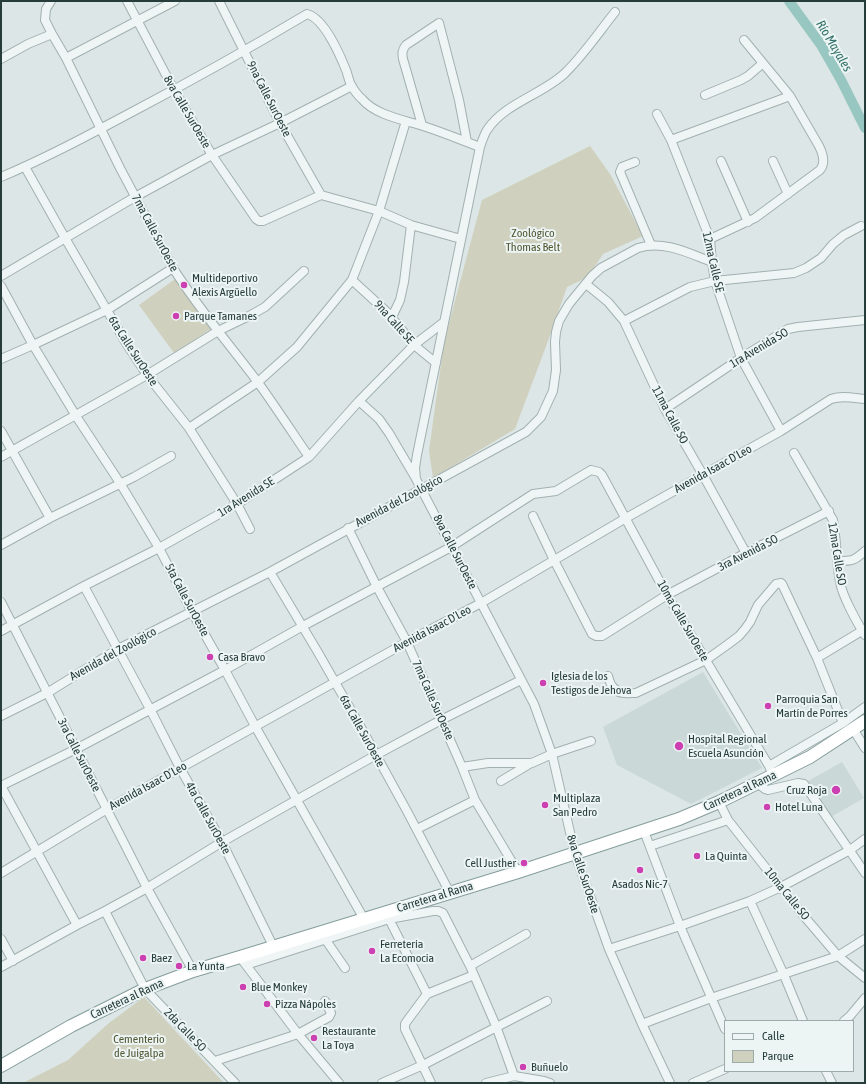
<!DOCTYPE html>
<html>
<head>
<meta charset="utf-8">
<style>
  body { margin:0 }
  #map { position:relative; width:866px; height:1084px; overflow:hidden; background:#dce6e6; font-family:"Asap Condensed",sans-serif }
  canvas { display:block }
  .frame { position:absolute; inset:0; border:2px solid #263d3c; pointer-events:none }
  .legend { position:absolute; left:724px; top:1020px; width:130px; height:52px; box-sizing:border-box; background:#ecf4f4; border:1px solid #9dabaa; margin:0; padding:5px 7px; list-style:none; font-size:12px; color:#263d3c }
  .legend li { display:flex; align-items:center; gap:8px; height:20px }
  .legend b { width:20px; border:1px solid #9dabaa }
</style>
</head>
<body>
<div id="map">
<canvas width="866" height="1084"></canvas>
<div class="frame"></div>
<ul class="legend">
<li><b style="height:5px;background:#eff5f5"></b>Calle</li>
<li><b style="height:11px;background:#cfd0bd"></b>Parque</li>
</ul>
</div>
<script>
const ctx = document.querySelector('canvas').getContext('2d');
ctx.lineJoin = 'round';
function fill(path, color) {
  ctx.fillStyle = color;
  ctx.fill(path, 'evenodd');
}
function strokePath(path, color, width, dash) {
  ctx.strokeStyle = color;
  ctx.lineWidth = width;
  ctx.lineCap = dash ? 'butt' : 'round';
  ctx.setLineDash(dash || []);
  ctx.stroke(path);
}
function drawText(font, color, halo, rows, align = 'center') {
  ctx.font = font + ' "Asap Condensed",sans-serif';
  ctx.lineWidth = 4;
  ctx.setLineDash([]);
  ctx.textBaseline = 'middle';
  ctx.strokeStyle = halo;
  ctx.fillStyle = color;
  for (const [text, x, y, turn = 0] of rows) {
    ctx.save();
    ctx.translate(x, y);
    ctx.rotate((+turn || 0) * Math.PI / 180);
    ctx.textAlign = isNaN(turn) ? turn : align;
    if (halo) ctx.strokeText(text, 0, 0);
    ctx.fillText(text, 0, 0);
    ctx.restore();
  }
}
fill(new Path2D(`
  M 703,672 L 762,768 L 691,804 L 617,765 L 603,727 Z
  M 842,762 L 864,798 L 831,817 L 808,781 Z`), '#cad8d8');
fill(new Path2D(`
  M 590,146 L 610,174 L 643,236 L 603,254 L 588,277 L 567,287 L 548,341 L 515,429 L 433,478 L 429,451 L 444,342 L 482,200 Z
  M 178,277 L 214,327 L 174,353 L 139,305 Z
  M 144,997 L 224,1083 L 23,1083 L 68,1060 L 109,1023 Z`), '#cfd0bd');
strokePath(new Path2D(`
  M 789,1 L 821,45 L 841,80 L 865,128`), '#97c7c0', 10);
const minor = new Path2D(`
  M 51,1 L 46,9 L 45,20 L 52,34 L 66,58 L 120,168 L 173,268 C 198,308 229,344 257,381 C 275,406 292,432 309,457
  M 127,1 L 174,90 L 212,155 L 256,219 L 259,221 L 263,221 L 321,195 L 379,211 L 411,225 L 461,239
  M 219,1 L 280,123 L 321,195
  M 615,12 C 599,32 583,56 564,74 C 541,95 505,103 487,130 C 484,135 482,141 480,147 L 417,455 L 415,468 L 416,479 L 534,704 L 552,754 L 575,854 L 609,949 L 642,1024 L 670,1083
  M 66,58 L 175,1
  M 1,59 L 28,44 L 52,34
  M 705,95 L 741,80 L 748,76 L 763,63
  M 657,114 L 671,140 L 710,239 L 712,262 L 715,281 L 741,358 L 781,431
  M 422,125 L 403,59 C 402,53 402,50 406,45 L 439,23 L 459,100 L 467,142
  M 671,140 L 790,96
  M 721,161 L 748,222
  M 773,161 L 788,194
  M 635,162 L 622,167 L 620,172 L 651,245
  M 25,167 L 65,238 L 126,343 L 147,375 L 189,428 L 237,504 L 250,529
  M 1,177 C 46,158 89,135 132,112 C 191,81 250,48 307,14 C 324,18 340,55 346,70 C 348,75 349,82 352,87 C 355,91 358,96 362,99 C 375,115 404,120 423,126 C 442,132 461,140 480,147
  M 710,239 L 755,218 L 820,170 C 826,163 823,154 819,146 L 790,96 L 744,40
  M 1,276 L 135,197 L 212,155 L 280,123 L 352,86
  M 352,280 L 388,313 L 414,345 L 436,363
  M 586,284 L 608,302 L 624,321 L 665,409 L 703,475 L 746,553
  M 1,286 L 33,345 L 76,416 L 120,483 L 159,548 L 192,612 L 225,670 L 255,726 L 364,919
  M 392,317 L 400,300 L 404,282 L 411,225
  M 624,321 L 690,287 L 715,281 L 794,273 L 806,268 L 821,258 L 833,244 L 844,235 L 861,226
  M 1,359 L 33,345 L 107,310 L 173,268
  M 359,401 L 379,419 L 389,433 L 415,477
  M 665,409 L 741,358 L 783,332 L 788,329 L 798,327 L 865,320
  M 189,428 L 258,382 L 297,347 L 352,280 L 379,211 L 406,121
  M 1,431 L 50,518
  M 794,453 L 833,520 C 837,541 836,562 840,582 C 842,595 857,623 865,635
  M 1,457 L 147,375 L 218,331 L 249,316 L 265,307 L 304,271
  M 533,516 L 554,560 L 592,634 L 596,636 L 602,636 L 667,595 L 746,553 L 829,511
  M 348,528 L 377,587 L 407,642 L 462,767 L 475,800 L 518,872
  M 1,545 L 50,518 L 134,477 L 171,456
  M 838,561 C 852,561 854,561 865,551
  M 270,572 C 334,677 394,784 450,893
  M 84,586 L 150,709 L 180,768 L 222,842 L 273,946
  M 1,602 L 147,888 L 193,971
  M 1,631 L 84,586 L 159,548 L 237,504 L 309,457 L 359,401 L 414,345 L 444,322
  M 817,658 L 865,629
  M 608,676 C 609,680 611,686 614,688 C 619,695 629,693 636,693 L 706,660 L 727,645 L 739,636 L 745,629 L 750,622 L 758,605 L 776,584 L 781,583 L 782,584 L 817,658 L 843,723
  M 1,716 L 47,693 L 118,649 L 270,572 L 526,432 L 541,417 L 553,391 L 556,370 L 555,342 L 556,332 L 559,321 L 569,304 L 592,276 L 601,268 L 638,248 C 664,240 688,253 712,262
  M 853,729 L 865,748
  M 769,766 L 843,723 L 865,707
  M 462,767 L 488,763 L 532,763 L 552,754 L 591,741
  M 501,781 L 531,763
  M 757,783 L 765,789 L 768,790 L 798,783 L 804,784 L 865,873
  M 1,786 L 76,749 L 225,670 L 303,626 L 451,547 L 533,494 L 556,491 L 591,470 L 599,472 L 602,475 L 667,595 L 769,766 L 773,776
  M 1,786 L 77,925
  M 719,802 L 728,820 L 803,915 L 838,956 L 865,978
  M 417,829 L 475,800
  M 644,831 L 680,926 L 725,1029
  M 650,846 L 728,820
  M 1,873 L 107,809 L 407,642 L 481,603 L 626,518 L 781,431 L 831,399 C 842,395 854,398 865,399
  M 750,901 L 784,975 L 803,1021
  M 105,911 L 145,989 L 235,1083
  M 387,915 L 427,994
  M 323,936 L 345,968
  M 1,939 L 13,961
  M 609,949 L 680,926 L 750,901 L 781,887 L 850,850 L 865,839
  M 243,961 L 298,1034 L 329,1017 L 331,1013 L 325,1001
  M 246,965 L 389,919 L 433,911 L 438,911 L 443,913 L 470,966
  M 1,967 L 77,925 L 105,911 L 147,888 L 222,842 L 376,755 L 441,720 L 521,680
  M 474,975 L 496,1026 L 514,1076
  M 844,1021 L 850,1016 L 865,998
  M 642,1024 L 711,998 L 838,956 L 865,939
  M 215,1061 L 298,1034 L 339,1083
  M 826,1071 L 832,1083
  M 382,1083 L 423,1065 L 547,1001
  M 431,1083 L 405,1029 L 405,1024 L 407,1021 L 427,994 L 474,975 L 470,966 L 526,934
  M 486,1083 L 514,1076 L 544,1081 L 550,1083
  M 693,1083 L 725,1069`);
const highway = new Path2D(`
  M 1,1066 L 71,1026 L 145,989 L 193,971 L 240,957 L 518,872 L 679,819 L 719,802 L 810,757 L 865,721`);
strokePath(minor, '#a2b0b0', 10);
strokePath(highway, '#849d9c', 14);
strokePath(minor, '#eff5f5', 8);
strokePath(highway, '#fff', 12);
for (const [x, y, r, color] of [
  [184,285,4,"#cd40b1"],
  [176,316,4,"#cd40b1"],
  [210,657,4,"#cd40b1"],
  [543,683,4,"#cd40b1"],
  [768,706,4,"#cd40b1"],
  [679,746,5,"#cd40b1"],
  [836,790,5,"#cd40b1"],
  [545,805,4,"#cd40b1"],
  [767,807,4,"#cd40b1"],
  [697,856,4,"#cd40b1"],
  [524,863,4,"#cd40b1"],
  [640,870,4,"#cd40b1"],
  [372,951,4,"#cd40b1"],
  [143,958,4,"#cd40b1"],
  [179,966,4,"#cd40b1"],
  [243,987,4,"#cd40b1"],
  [267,1004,4,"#cd40b1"],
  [314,1038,4,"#cd40b1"],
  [523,1067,4,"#cd40b1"]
]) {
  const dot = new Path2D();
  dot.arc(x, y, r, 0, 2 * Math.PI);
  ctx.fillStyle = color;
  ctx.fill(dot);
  strokePath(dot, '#ecf4f4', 1.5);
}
drawText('12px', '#263d3c', '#ecf4f4', [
  ["9na Calle SurOeste",269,99,63],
  ["8va Calle SurOeste",187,112,60],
  ["7ma Calle SurOeste",155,233,62],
  ["12ma Calle SE",713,262,77],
  ["9na Calle SE",394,322,48],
  ["1ra Avenida SO",759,348,-31],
  ["6ta Calle SurOeste",133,351,57],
  ["11ma Calle SO",670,415,62],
  ["Avenida Isaac D´Leo",713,469,-29],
  ["1ra Avenida SE",246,497,-32],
  ["Avenida del Zoológico",399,501,-28],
  ["8va Calle SurOeste",455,552,63],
  ["3ra Avenida SO",748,553,-27],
  ["12ma Calle SO",837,554,81],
  ["5ta Calle SurOeste",187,600,62],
  ["10ma Calle SurOeste",683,621,60],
  ["Avenida Isaac D´Leo",432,629,-28],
  ["Avenida del Zoológico",113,654,-29],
  ["7ma Calle SurOeste",433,700,66],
  ["6ta Calle SurOeste",362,731,61],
  ["3ra Calle SurOeste",79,755,63],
  ["Avenida Isaac D´Leo",148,786,-29],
  ["Carretera al Rama",740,791,-25],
  ["4ta Calle SurOeste",208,818,61],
  ["8va Calle SurOeste",583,874,72],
  ["10ma Calle SO",787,894,51],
  ["Carretera al Rama",435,897,-17],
  ["Carretera al Rama",127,999,-25],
  ["2da Calle SO",185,1030,46]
]);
drawText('12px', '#535834', '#ecf4f4', [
  ["Zoológico",533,233],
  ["Thomas Belt",533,247],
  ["Cementerio",139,1039],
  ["de Juigalpa",139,1053]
]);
drawText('12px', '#263d3c', '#ecf4f4', [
  ["Multideportivo",192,278],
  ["Alexis Argüello",192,292],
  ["Parque Tamanes",184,316],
  ["Casa Bravo",218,657],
  ["Iglesia de los",551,676],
  ["Testigos de Jehova",551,690],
  ["Parroquia San",776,699],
  ["Martín de Porres",776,713],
  ["Hospital Regional",688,739],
  ["Escuela Asunción",688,753],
  ["Cruz Roja",827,790,"right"],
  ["Multiplaza",553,798],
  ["San Pedro",553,812],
  ["Hotel Luna",775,807],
  ["La Quinta",705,856],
  ["Cell Justher",516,863,"right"],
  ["Asados Nic-7",640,884,"center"],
  ["Ferretería",380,944],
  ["La Ecomocia",380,958],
  ["Baez",151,958],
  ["La Yunta",187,966],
  ["Blue Monkey",251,987],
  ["Pizza Nápoles",275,1004],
  ["Restaurante",322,1031],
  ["La Toya",322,1045],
  ["Buñuelo",531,1067]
], 'left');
drawText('italic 13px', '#31706a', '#ecf4f4', [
  ["Río Mayales",834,46,59]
]);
</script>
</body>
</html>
